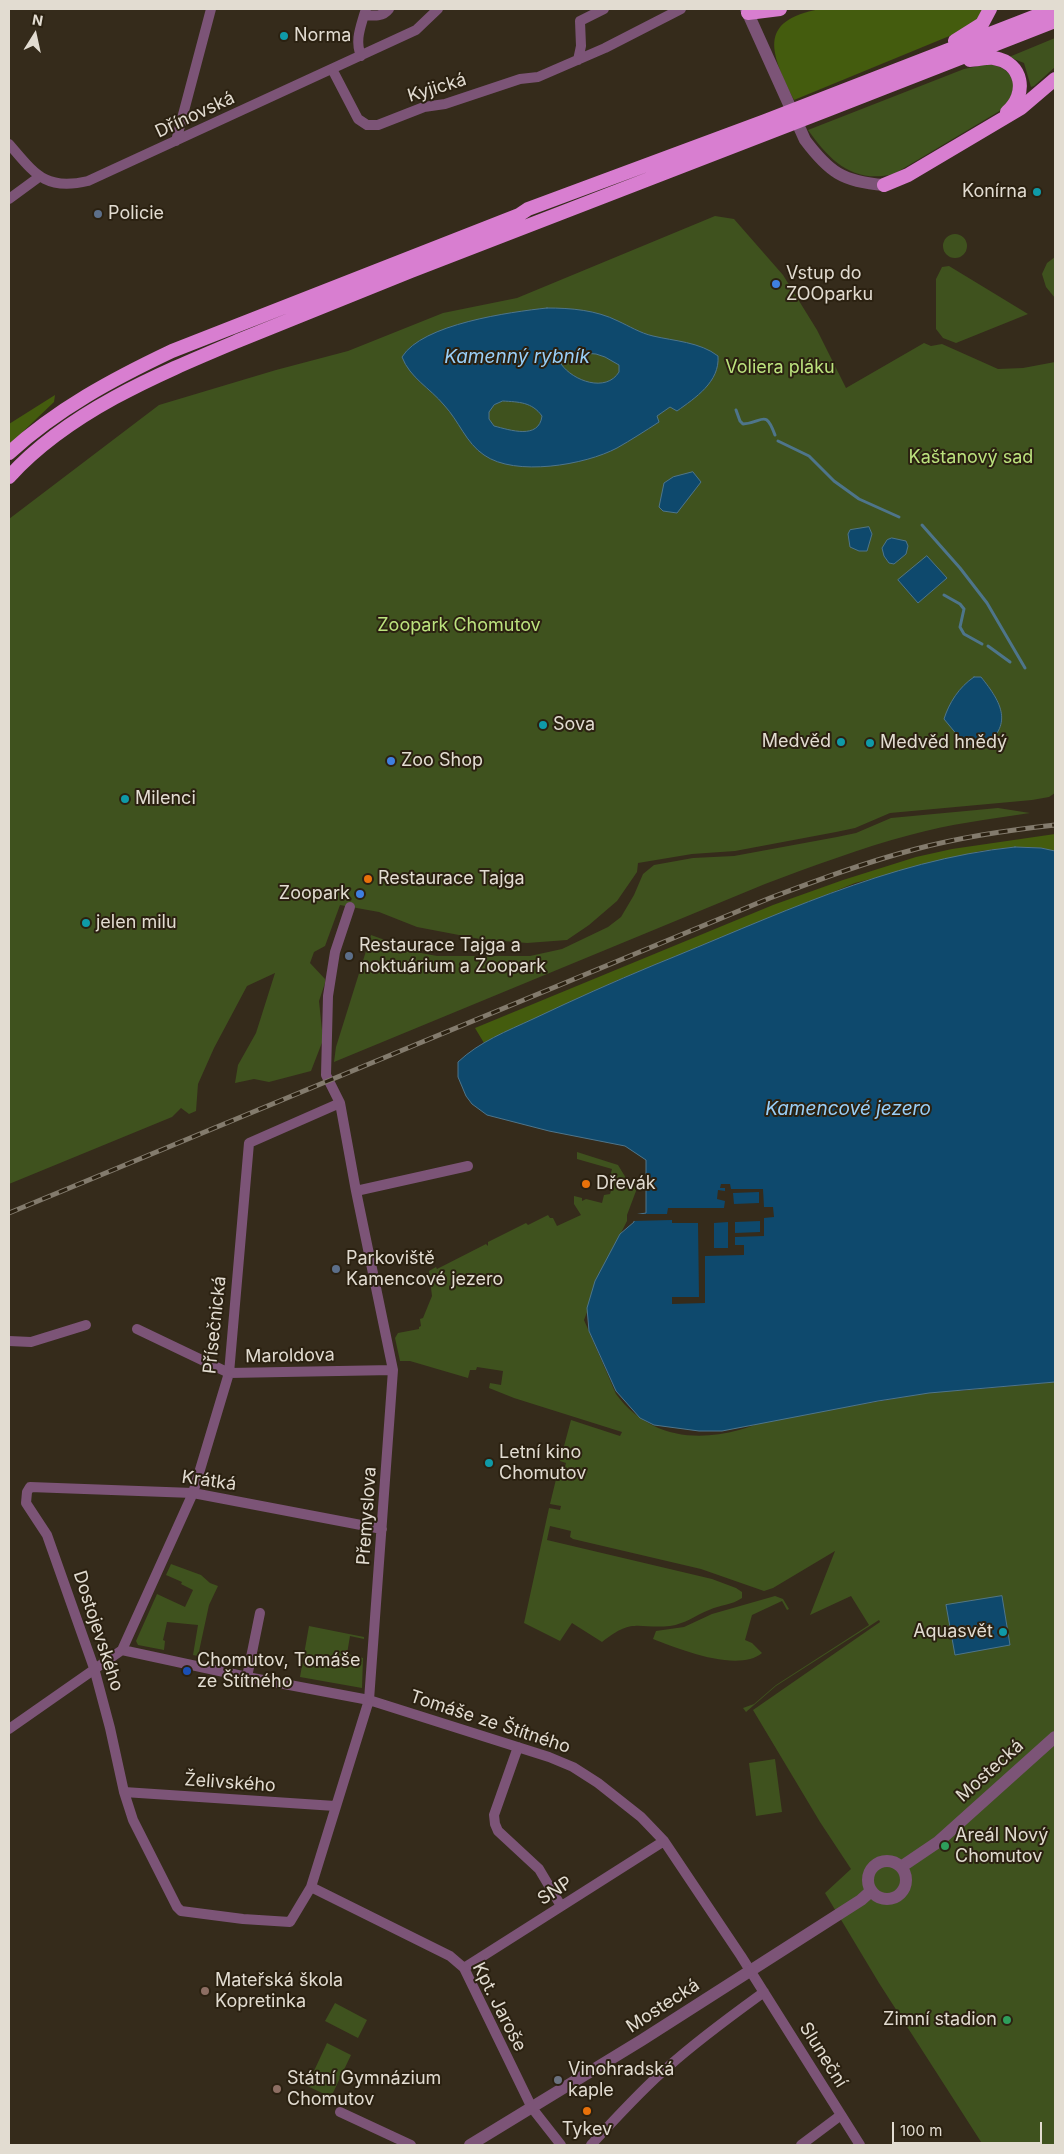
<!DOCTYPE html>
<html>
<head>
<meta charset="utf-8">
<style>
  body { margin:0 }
  #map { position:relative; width:1064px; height:2154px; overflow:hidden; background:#352b1b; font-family:Inter,sans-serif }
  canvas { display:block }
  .frame { position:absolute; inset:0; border:10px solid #e2dcd1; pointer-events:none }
  .north { position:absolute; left:10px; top:10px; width:50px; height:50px; -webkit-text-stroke:4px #2b2111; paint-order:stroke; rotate:10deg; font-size:14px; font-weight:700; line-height:20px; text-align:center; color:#e2dcd1 }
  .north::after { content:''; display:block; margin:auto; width:18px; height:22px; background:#e2dcd1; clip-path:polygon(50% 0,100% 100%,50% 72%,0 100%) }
  .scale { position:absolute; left:892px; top:2122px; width:150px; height:22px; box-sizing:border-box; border:2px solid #e2dcd1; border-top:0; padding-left:6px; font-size:15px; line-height:18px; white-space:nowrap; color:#e2dcd1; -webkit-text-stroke:4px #2b2111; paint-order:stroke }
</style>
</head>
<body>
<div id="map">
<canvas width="1064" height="2154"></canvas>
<div class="frame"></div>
<div class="north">N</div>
<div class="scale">100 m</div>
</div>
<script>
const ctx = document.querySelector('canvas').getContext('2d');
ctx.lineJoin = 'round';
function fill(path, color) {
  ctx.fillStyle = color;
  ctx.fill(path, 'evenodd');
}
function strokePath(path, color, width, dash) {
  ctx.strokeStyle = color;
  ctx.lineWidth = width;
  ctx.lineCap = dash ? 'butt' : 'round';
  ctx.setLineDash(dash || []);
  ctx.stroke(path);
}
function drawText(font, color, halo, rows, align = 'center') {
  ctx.font = font + ' Inter,sans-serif';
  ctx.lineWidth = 4;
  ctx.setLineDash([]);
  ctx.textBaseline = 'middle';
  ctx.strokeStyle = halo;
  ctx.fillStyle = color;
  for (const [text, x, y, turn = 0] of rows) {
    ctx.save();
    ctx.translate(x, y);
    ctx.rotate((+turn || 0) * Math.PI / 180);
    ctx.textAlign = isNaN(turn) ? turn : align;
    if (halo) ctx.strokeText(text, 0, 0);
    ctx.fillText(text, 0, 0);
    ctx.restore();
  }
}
fill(new Path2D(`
  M 1055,38 L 1055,67 L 1034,86 L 1031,87 L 1024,63 L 1009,57 Z
  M 988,64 C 1003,66 1008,71 1016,83 L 1008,106 L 894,174 C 853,184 830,161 808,130 L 964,69 Z
  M 715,216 L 734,219 L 783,275 L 817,330 L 846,388 L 924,343 L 931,346 L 942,344 L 998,369 L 1023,368 L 1055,362 L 1055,793 L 1049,797 L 1032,800 L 890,813 L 855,828 L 836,832 L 735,851 L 692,854 L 638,863 L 637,872 L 617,901 L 589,925 L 567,940 L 527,943 L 480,939 L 417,927 L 379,912 L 340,905 L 325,946 L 314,952 L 310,963 L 325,979 L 325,983 L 319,1001 L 323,1040 L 311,1071 L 269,1082 L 254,1079 L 235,1083 L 238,1065 L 256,1033 L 275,973 L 247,986 L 214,1048 L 198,1084 L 196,1111 L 189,1114 L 181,1108 L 172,1117 L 9,1184 L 9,519 L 159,405 L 276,370 L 348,351 L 443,313 L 517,298 Z
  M943 246a12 12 0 1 1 24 0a12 12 0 1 1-24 0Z
  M 1055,257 L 1055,298 L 1046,287 L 1042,274 L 1047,263 Z
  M 949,266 L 1028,314 L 956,343 L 943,338 L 936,329 L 936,279 L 942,267 Z
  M 998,808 L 1030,813 C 990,819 949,824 910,835 C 861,848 813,866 765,884 L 334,1062 L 336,1047 L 371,935 L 421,953 L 437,956 L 530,956 L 562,949 L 608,927 L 621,917 L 634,895 L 643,874 L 654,865 L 693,858 L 734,856 L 837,837 L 856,833 L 891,818 Z
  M 577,1152 L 618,1165 L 629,1183 L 638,1180 L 639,1183 L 627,1215 L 627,1221 L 595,1284 L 597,1286 L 584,1320 L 616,1394 C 646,1435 692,1443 739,1430 C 759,1425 777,1413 798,1415 L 916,1395 L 945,1388 L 958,1391 L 1055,1382 L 1055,2145 L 983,2145 L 879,1983 L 825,1893 L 851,1869 L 820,1822 L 753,1710 L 880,1622 L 879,1620 L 776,1686 L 746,1712 L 743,1708 L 754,1704 L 776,1685 L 869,1625 L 851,1596 L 810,1615 L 835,1551 L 773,1588 L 764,1591 L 701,1569 L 573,1539 L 570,1537 L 571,1531 L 550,1526 L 547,1540 L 712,1579 L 736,1588 L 742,1592 L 742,1598 C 732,1605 720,1605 709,1610 C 696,1615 685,1624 670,1626 C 637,1629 633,1617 602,1642 L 572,1623 L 560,1641 L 524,1623 L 549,1508 L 560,1510 L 561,1506 L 550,1504 L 558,1471 L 564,1471 L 566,1463 L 560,1461 L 571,1420 L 620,1436 L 622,1432 L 514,1398 L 489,1388 L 490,1383 L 501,1385 L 503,1371 L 477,1367 L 476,1370 L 470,1370 L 468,1378 L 410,1361 L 400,1361 L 395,1338 L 398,1333 L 419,1329 L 419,1327 L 421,1326 L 420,1319 L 423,1318 L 432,1296 L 429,1271 L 436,1267 L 437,1269 L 486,1244 L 488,1246 L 488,1242 L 526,1223 L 528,1225 L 548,1215 L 550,1218 L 553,1218 L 557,1226 L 581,1215 L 574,1204 L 574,1196 L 582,1198 L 582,1201 L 586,1199 L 602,1203 L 604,1195 L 610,1194 L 614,1181 L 610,1177 L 612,1169 L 577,1159 Z
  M 171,1564 L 201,1575 L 210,1583 L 218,1586 L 209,1605 L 198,1656 L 193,1655 L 198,1625 L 167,1622 L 163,1640 L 165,1641 L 164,1650 L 138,1645 L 136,1641 L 157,1594 L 185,1607 L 193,1590 L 181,1584 L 182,1582 L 166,1575 Z
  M 775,1596 L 783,1599 L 789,1609 L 787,1610 L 782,1601 L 752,1615 L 745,1640 L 752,1643 L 762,1653 C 738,1673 679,1649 653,1639 L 656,1631 L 684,1627 L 712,1614 Z
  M 309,1626 L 364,1637 L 364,1639 L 350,1636 L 347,1654 L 363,1658 L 362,1688 L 300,1677 Z
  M 775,1759 L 782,1812 L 756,1816 L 749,1763 Z
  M 335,2003 L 367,2020 L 358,2038 L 325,2021 Z
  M 327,2043 L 351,2055 L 331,2097 L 307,2086 Z`), '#3f521e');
fill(new Path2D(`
  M 820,9 L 985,9 L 979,19 L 964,30 L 794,100 C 772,55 755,21 820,9 Z
  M 55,395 L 54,402 L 9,445 L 9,424 Z
  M 1055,834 L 1055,851 L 1041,848 L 1015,847 L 980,851 L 855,883 L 618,980 L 484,1043 L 475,1028 L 773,905 L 843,880 L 916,857 L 952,849 Z`), '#445c0e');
const water = new Path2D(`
  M 547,308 C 571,308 596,310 618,321 C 629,326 640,333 653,336 C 674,341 700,342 718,356 C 720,382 695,398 677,411 L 670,407 L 657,416 L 659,422 C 645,431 631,440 617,448 C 585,465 515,477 484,455 C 466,443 459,421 444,405 C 430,388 410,378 402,357 C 422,324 510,312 547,308 ZM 570,352 L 596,354 L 605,357 L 619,365 L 619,372 C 606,393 573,381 561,364 L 563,357 ZM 503,401 C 519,402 532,402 542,416 C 539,440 510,430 494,426 L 489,419 L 489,412 L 494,405 Z
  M 693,472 L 701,482 L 677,513 L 663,511 L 659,507 L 664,483 L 673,477 Z
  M 869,527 L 872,534 L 867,551 L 859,551 L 850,547 L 848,534 L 850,530 Z
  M 892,538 L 906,541 L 908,546 L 906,554 L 894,564 L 889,563 L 884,556 L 882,548 L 887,540 Z
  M 927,556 L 947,578 L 918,603 L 898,580 Z
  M 974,677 L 981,677 C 1002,703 1014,725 982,748 L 963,742 L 944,719 C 949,703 959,687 974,677 Z
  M 1015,847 L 1041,848 L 1055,851 L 1055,1382 L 929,1393 L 878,1401 L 722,1431 L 699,1431 L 654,1425 L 640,1418 L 616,1391 L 589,1331 L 587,1308 L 595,1281 L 620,1234 L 634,1222 L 634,1215 L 646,1213 L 646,1160 L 625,1146 L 549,1131 L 487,1115 L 472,1104 L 466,1096 L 458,1077 L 458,1062 C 479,1042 507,1031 533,1019 C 573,1000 613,982 654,965 C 771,918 888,860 1015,847 Z
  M 1002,1596 L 1010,1645 L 955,1655 L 946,1605 Z`);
fill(water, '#0e496d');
strokePath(water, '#4e758b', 1);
fill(new Path2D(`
  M 721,1184 L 730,1184 L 731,1189 L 763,1189 L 764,1207 L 773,1207 L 774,1217 L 764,1218 L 764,1236 L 735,1237 L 735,1245 L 744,1245 L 744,1255 L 705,1256 L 705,1303 L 672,1304 L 672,1297 L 699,1297 L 698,1223 L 672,1223 L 672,1220 L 632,1221 L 632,1214 L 667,1214 L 668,1208 L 724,1208 L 725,1201 L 717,1199 L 718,1190 L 725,1191 L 725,1188 L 720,1188 ZM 759,1192 L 759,1203 L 734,1204 L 733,1193 ZM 760,1221 L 760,1232 L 735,1233 L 735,1222 ZM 728,1222 L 728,1248 L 714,1248 L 714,1223 Z`), '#352b1b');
strokePath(new Path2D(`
  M 736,410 L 740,421 L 743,424 C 763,423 765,408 775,435
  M 778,441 L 809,456 L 834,481 L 859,499 L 899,517
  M 922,525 L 960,568 L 987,603 L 1025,668
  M 944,595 L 960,604 L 964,609 L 960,627 L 964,634 L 982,644
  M 988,646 L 1010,662`), '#4e758b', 3);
strokePath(new Path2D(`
  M 366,9 L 364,15 C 374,16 383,17 389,9
  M 361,56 C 355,41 360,29 364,15
  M 578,60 L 581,46 L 580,21 L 604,9
  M 332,69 L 358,119 L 367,125 L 378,125 L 424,107 L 445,104 L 520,79 L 538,77 L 605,48 L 681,9
  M 176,141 L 211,9
  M 9,144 C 35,174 45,191 88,181 L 416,30 L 438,9
  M 9,199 L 39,177
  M 350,907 L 335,952 L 328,996 L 326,1075 L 340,1103 L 356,1191 L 393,1370 L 369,1700 L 311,1887 L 290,1922 L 243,1919 L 181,1911 L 177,1907 L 133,1820 L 124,1792 L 110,1728 L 94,1668 L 47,1535 L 26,1503 L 27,1492 L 30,1487 L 193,1493 L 382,1529
  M 356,1191 L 468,1166
  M 137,1329 L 229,1373 L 393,1370
  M 9,1341 L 31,1342 L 86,1325
  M 122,1650 L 193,1493 L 229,1373 L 249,1143 L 340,1103
  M 247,1677 L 260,1613
  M 9,1729 L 122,1650 L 247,1677 L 369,1700 L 549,1757 L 573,1767 L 598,1783 L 641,1817 L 664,1841 L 741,1956 L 860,2145
  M 518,1747 L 494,1815 L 495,1824 L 498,1831 L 539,1869 L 561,1906
  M 124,1792 L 335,1806
  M 311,1887 L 450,1956 L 464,1968 L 532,2108 L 561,2145
  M 464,1968 L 664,1841
  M 340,2112 L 411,2145
  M 591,2145 C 616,2118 641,2090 669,2066 C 699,2039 731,2016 764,1992
  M 801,2145 L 841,2115`), '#7c5477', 10);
strokePath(new Path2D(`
  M 746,9 L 805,140 C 829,172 843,182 884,185
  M868 1880a19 19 0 1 1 38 0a19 19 0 1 1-38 0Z
  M 901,1867 L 938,1842 L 1055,1737
  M 470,2145 L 642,2040 L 861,1900 L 871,1891`), '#7c5477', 12);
strokePath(new Path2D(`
  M 748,13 L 780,9
  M 955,41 L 982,24 L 990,9
  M 970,60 C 977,60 987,57 994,58 C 1023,63 1028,94 1007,112
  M 884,185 L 908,175 L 1021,108 L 1055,79
  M 9,453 C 57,409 113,379 172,351 L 519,215 L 528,209 L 765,121 L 1054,9
  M 9,477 C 69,411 159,374 240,340 C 297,317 354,294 411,271 C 625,187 841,106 1055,21`), '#d87ed0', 14);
const rail = new Path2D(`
  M 9,1213 L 770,898 C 818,880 866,862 916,849 C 961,837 1009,830 1055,825`);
strokePath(rail, '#837b6d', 5);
strokePath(rail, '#2b2111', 3, [9]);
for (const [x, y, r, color] of [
  [284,36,5,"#0f9aa8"],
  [1037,192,5,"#0f9aa8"],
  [98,214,5,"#5c6f8a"],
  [776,284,5,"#3f7fe0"],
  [543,725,5,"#0f9aa8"],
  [841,742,5,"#0f9aa8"],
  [870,743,5,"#0f9aa8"],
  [391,761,5,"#3f7fe0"],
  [125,799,5,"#0f9aa8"],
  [368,879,5,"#e8710a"],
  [360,894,5,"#3f7fe0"],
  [86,923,5,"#0f9aa8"],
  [349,956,5,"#5c6f8a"],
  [586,1184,5,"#e8710a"],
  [336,1269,5,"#5c6f8a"],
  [489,1463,5,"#0f9aa8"],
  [1003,1632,5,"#0f9aa8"],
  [187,1671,5,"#1a4fb4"],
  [945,1846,5,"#2e9e5b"],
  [205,1991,5,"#8d6e63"],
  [1007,2020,5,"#2e9e5b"],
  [558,2080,5,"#6b7280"],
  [277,2089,5,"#8d6e63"],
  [587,2111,5,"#e8710a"]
]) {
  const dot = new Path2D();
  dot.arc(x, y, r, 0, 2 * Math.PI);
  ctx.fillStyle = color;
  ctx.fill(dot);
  strokePath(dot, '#2b2111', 2);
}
drawText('18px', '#e2dcd1', '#2b2111', [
  ["Norma",294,36],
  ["Konírna",1027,192,"right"],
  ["Policie",108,214],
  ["Vstup do",786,274],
  ["ZOOparku",786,295],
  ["Sova",553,725],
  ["Medvěd",831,742,"right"],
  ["Medvěd hnědý",880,743],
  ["Zoo Shop",401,761],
  ["Milenci",135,799],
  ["Restaurace Tajga",378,879],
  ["Zoopark",350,894,"right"],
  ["jelen milu",96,923],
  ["Restaurace Tajga a",359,946],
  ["noktuárium a Zoopark",359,967],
  ["Dřevák",596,1184],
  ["Parkoviště",346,1259],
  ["Kamencové jezero",346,1280],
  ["Letní kino",499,1453],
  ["Chomutov",499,1474],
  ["Aquasvět",993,1632,"right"],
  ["Chomutov, Tomáše",197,1661],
  ["ze Štítného",197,1682],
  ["Areál Nový",955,1836],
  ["Chomutov",955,1857],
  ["Mateřská škola",215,1981],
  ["Kopretinka",215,2002],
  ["Zimní stadion",997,2020,"right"],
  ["Vinohradská",568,2070],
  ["kaple",568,2091],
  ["Státní Gymnázium",287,2079],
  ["Chomutov",287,2100],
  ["Tykev",587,2130,"center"]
], 'left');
drawText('18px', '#e2dcd1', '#2b2111', [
  ["Kyjická",437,88,-17],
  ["Dřínovská",195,115,-25],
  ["Přísečnická",215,1325,-84],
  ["Maroldova",290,1356,-1],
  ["Krátká",209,1481,8],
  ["Přemyslova",367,1516,-86],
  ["Dostojevského",98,1631,72],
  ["Tomáše ze Štítného",490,1722,18],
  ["Mostecká",990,1771,-42],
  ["Želivského",230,1783,4],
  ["SNP",555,1891,-33],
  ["Mostecká",663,2006,-33],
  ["Kpt. Jaroše",499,2007,63],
  ["Sluneční",823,2055,58]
]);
drawText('18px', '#bce37e', '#2b2111', [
  ["Voliera pláku",780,368],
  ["Kaštanový sad",971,458],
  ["Zoopark Chomutov",459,626]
]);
drawText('italic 19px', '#99cff8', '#2b2111', [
  ["Kamenný rybník",517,357],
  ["Kamencové jezero",848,1109]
]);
</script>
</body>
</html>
